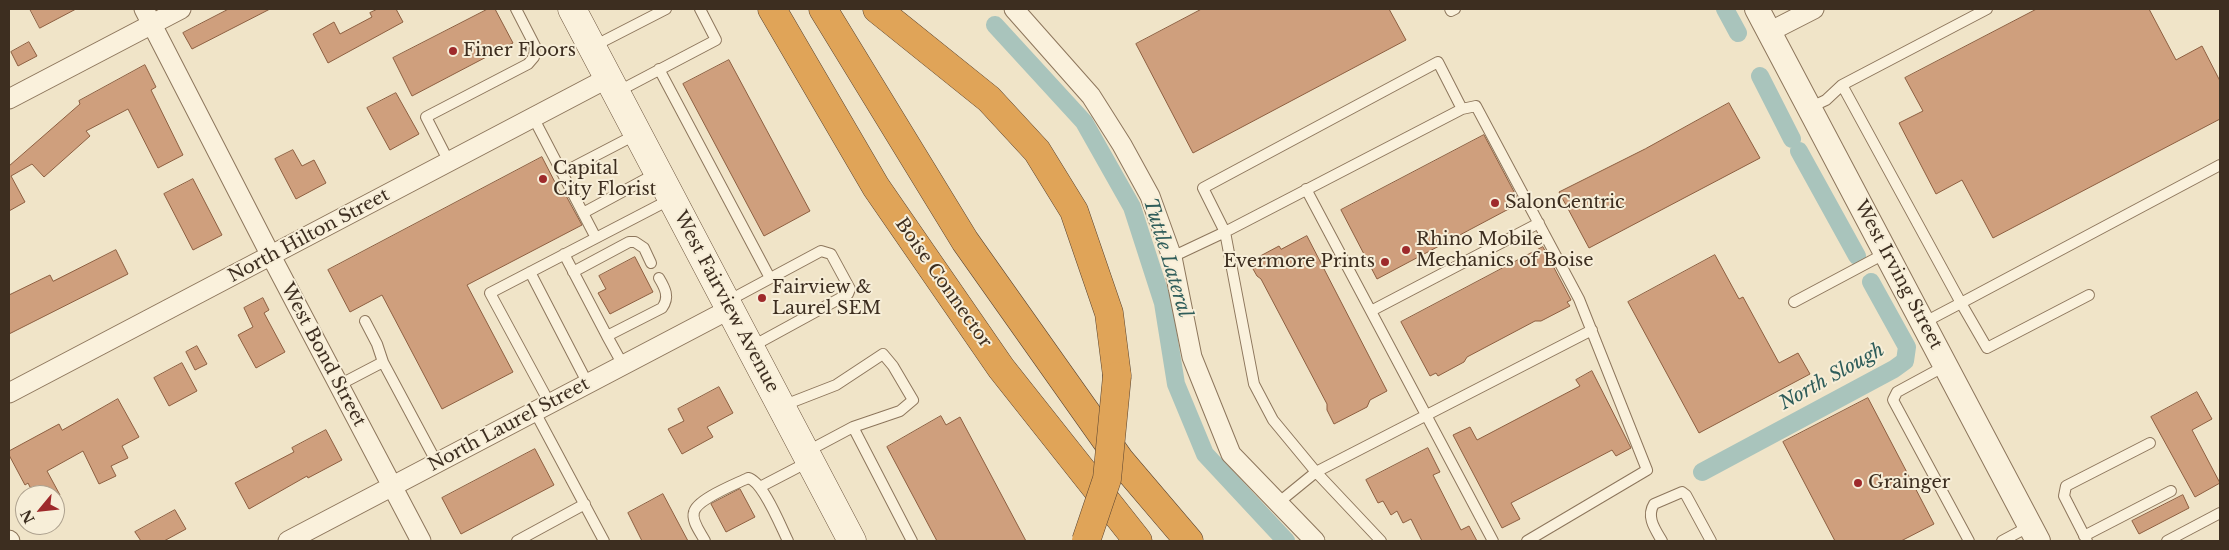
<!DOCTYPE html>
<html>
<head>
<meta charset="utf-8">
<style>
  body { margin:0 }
  #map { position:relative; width:2229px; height:550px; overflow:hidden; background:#f0e4c8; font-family:"Libre Baskerville",serif }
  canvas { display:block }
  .frame { position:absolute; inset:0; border:10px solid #3d2e20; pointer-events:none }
  .north { position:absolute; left:15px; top:485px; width:50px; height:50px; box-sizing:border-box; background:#f7eed8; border:1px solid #ada18e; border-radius:50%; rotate:242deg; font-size:14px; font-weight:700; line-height:20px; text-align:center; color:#3d2e20 }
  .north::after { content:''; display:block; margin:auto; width:18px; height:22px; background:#9e2a2b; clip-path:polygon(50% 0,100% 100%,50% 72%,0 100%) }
</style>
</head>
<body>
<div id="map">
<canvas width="2229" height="550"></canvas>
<div class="frame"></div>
<div class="north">N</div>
</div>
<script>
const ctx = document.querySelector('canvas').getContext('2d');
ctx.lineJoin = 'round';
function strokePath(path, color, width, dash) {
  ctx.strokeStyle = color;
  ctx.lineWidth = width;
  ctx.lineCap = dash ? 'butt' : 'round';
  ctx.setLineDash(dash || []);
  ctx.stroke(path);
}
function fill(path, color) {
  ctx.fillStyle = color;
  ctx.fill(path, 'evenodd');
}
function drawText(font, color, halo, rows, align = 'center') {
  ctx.font = font + ' "Libre Baskerville",serif';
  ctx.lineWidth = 4;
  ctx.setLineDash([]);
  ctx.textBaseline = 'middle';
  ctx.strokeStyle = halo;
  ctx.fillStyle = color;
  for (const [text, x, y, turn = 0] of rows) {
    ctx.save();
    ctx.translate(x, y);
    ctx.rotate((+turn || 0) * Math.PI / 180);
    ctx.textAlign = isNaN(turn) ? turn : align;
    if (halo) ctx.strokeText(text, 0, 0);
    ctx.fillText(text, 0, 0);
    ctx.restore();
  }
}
strokePath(new Path2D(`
  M 1725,9 L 1738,33
  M 995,25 L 1084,122 L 1132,207 L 1163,303 L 1176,384 L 1205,454 L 1286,541
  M 1760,76 L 1792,139
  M 1799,151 L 1857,256
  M 1702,472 L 1894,369 L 1905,361 L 1907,347 L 1871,282`), '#a9c4bc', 18);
const building = new Path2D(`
  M 30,9 L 76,9 L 40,28 Z
  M 229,9 L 270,9 L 192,49 L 183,33 Z
  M 378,9 L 396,9 L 403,22 L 328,63 L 313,34 L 334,22 L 340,34 L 372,17 L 370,13 Z
  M 488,9 L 495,9 L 513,43 L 412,96 L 393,58 Z
  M 1202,9 L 1389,9 L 1406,40 L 1193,153 L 1136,44 Z
  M 2037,9 L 2149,9 L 2176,60 L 2202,46 L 2220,81 L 2220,119 L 1993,238 L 1962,180 L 1936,194 L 1899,123 L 1923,111 L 1905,78 Z
  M 29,42 L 37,56 L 18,66 L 11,52 Z
  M 729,60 L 810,211 L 764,236 L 683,84 Z
  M 145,65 L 156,87 L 151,90 L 183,155 L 158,168 L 128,109 L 86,131 L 90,136 L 44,177 L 32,164 L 11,176 L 25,202 L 9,211 L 9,166 L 80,104 L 79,101 Z
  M 396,93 L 419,134 L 390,150 L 367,108 Z
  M 1729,103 L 1760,158 L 1589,248 L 1559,192 L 1645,149 Z
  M 1484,135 L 1520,203 L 1377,279 L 1341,210 Z
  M 293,150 L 302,166 L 314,160 L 326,183 L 296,199 L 275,159 Z
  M 542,157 L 561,194 L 564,192 L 582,225 L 467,285 L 513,372 L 442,409 L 382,295 L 350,312 L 328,270 Z
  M 193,179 L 222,235 L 193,250 L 164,194 Z
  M 1307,236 L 1387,391 L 1370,400 L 1367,407 L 1334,424 L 1327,410 L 1327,404 L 1261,279 L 1257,276 L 1249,262 L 1279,246 L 1281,249 Z
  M 1543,247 L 1571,300 L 1567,302 L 1570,306 L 1541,321 L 1535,321 L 1467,357 L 1464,362 L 1438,376 L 1436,373 L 1430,376 L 1401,322 Z
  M 116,250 L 128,274 L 9,334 L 9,295 L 50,275 L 53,281 Z
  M 1715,255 L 1739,299 L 1743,297 L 1779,363 L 1798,353 L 1810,374 L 1699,433 L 1628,302 Z
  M 635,257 L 653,292 L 610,314 L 598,293 L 606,289 L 599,276 Z
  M 263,298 L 269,310 L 264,313 L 285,352 L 256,368 L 238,335 L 253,327 L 244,308 Z
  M 197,346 L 207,364 L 195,370 L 186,352 Z
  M 182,363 L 197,391 L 169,406 L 154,378 Z
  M 1592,371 L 1631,448 L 1616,456 L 1612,450 L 1511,503 L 1520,519 L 1502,528 L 1453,435 L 1470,427 L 1477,440 L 1580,386 L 1576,380 Z
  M 719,387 L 733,413 L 707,427 L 713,437 L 682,454 L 668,429 L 684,421 L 678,409 Z
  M 2197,392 L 2212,419 L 2192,430 L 2220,483 L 2195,497 L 2151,417 Z
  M 1868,398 L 1934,524 L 1901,541 L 1835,541 L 1783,442 Z
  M 118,399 L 139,437 L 122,446 L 128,458 L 111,466 L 116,476 L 99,484 L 83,451 L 47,471 L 60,495 L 34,495 L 28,483 L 25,485 L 9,455 L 9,451 L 59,424 L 62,430 Z
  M 941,416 L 946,425 L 960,417 L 1026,541 L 937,541 L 887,447 Z
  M 326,430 L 342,460 L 308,478 L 307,476 L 249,509 L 235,483 L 294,452 L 292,448 Z
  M 1428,448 L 1440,472 L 1433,475 L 1461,530 L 1469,526 L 1477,541 L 1422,541 L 1411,519 L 1403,523 L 1397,511 L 1391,515 L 1383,501 L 1378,503 L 1366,480 Z
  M 535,449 L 554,485 L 461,534 L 442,498 Z
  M 740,489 L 755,517 L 726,532 L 711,504 Z
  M 663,494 L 688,541 L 642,541 L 628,513 Z
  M 2183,495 L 2189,508 L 2139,534 L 2132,521 Z
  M 175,510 L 186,529 L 164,541 L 141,541 L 135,532 Z`);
fill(building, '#cf9f7d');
strokePath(building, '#8d5f41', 1);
const service = new Path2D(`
  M 1450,9 L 1451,11 L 1455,9
  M 594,46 L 666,9
  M 659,69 L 770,278
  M 1842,85 L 1987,9
  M 617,92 L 716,40 L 700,9
  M 1809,108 L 1826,100 L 1842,85 L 1961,303 L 1923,323
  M 533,117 L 596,238
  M 449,162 L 426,117 L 528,64 L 534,57 L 535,46 L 516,9
  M 562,173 L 637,134
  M 1306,189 L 1493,541
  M 583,213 L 657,173
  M 564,254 L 607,336 L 662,308 C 670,297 665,288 659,278
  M 1172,257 L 1225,232 L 1462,109
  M 530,272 L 588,384
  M 573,272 L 629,242 L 635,242 L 644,248 L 651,263
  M 2089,295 L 1987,348 L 1961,303 L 2220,165
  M 726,302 L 821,251 L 831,254 L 850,289 L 848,294 L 751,347
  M 1794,302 L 1886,253
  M 1371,311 L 1539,223
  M 365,321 L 377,344 L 383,362
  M 607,336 L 623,365
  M 1945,366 L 1897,392 L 1893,400 L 1969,541
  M 339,385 L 383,362 L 437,463
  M 550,404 L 490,293 L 671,199
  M 782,406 L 836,385 L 883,354 L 893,366 L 913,400 L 900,411 L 853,427
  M 535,412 L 604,541
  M 806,452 L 853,427 L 912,541
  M 760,487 L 810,461
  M 1278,503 L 1316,472 L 1592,330
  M 2084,536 L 2171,491
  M 517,541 L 585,504
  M 705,541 C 701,533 691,521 694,512 C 697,499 736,484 748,478 C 763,481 781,527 788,541
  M 1381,541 L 1316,472 L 1273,420 L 1254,384 L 1225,232 L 1203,188 L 1438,62 L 1462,109 L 1476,106 L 1579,299 L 1647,470 L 1527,541
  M 1662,541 C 1655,529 1646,517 1654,504 L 1682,492 L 1686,495 L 1711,541
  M 2002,541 L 2030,526
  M 2087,541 L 2064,496 L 2066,486 L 2150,443
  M 2167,541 L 2220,513`);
const minor = new Path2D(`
  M 144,9 L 271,256 L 421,541
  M 1014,9 L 1091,96 L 1122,145 L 1150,196 L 1172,257 L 1192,357 L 1231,454 L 1315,541
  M 1769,32 L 1814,9
  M 9,99 L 181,9
  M 9,393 L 608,78
  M 9,540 L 10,541
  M 288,541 L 730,309`);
const tertiary = new Path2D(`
  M 1757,9 L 2038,541`);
const secondary = new Path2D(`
  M 572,9 L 852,541`);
const motorway = new Path2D(`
  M 772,9 L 876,187 L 1001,368 L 1138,541
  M 823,9 L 965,241 L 1120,460 L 1189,541
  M 877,9 L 989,99 L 1037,151 L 1074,211 L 1109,313 L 1117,376`);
strokePath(service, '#8d765c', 12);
strokePath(minor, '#8d765c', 21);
strokePath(tertiary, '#8d765c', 26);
strokePath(secondary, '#6f573f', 29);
strokePath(motorway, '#5b4430', 29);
strokePath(service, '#faf1dc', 10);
strokePath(minor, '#faf1dc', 19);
strokePath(tertiary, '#faf1dc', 24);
strokePath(secondary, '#faf1dc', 28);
strokePath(motorway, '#e0a458', 28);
const motorwayBridge = new Path2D(`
  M 1086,541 L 1107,479 L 1117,376`);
strokePath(motorwayBridge, '#5b4430', 29, []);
strokePath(motorwayBridge, '#e0a458', 28);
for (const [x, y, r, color] of [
  [453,51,5,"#9e2a2b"],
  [543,179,5,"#9e2a2b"],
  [1495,203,5,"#9e2a2b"],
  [1406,250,5,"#9e2a2b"],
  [1385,262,5,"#9e2a2b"],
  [762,298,5,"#9e2a2b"],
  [1858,483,5,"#9e2a2b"]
]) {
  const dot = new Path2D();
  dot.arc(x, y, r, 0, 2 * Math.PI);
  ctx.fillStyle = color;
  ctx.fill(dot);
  strokePath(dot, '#f7eed8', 2);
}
drawText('18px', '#3d2e20', '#f7eed8', [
  ["Finer Floors",463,51],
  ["Capital",553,169],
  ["City Florist",553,190],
  ["SalonCentric",1505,203],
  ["Rhino Mobile",1416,240],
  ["Mechanics of Boise",1416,261],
  ["Evermore Prints",1375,262,"right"],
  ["Fairview &",772,288],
  ["Laurel SEM",772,309],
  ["Grainger",1868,483]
], 'left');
drawText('18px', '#3d2e20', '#f7eed8', [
  ["North Hilton Street",309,236,-28],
  ["West Irving Street",1898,275,62],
  ["Boise Connector",943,283,55],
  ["West Fairview Avenue",726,302,62],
  ["West Bond Street",323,355,62],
  ["North Laurel Street",509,425,-28]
]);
drawText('italic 19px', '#2f5d5a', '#f7eed8', [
  ["Tuttle Lateral",1167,258,73],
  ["North Slough",1832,377,-29]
]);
</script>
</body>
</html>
